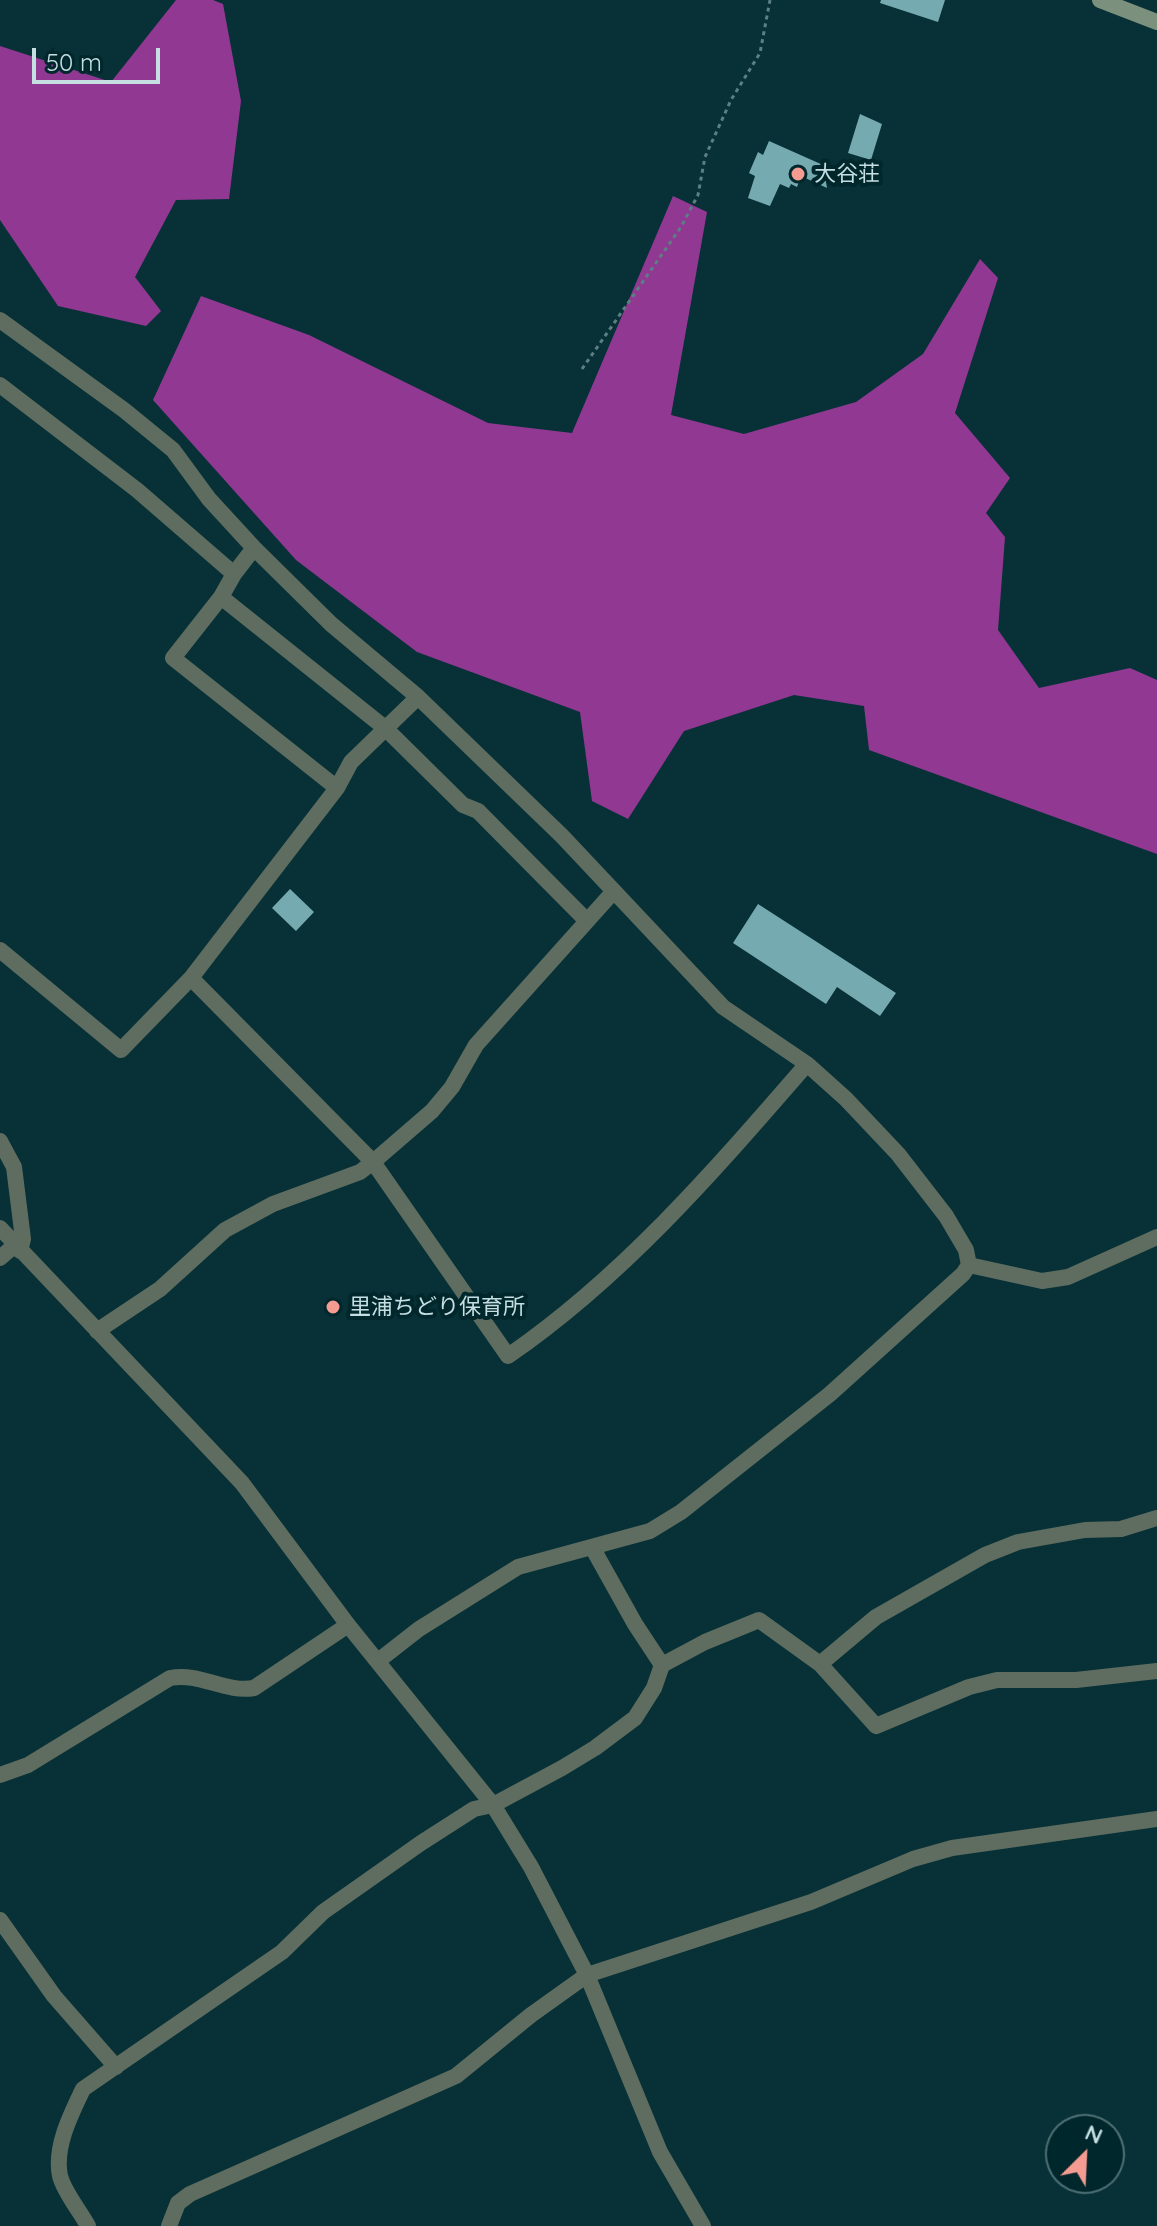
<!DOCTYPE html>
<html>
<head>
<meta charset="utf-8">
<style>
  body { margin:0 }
  #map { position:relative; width:1157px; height:2226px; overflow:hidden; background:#073136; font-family:Quicksand,sans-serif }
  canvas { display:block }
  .north { position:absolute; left:1045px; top:2114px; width:80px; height:80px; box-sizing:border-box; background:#00272c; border:2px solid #4e7075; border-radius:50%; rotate:24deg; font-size:22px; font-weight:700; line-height:32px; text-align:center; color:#c4dee2 }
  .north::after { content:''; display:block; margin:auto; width:28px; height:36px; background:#f59c92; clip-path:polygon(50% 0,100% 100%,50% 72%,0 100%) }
  .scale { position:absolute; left:32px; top:48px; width:128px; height:36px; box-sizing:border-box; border:4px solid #c4dee2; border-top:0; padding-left:10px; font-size:24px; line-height:28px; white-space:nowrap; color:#c4dee2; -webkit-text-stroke:6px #00272c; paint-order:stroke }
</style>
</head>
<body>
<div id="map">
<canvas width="1157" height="2226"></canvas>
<div class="north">N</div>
<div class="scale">50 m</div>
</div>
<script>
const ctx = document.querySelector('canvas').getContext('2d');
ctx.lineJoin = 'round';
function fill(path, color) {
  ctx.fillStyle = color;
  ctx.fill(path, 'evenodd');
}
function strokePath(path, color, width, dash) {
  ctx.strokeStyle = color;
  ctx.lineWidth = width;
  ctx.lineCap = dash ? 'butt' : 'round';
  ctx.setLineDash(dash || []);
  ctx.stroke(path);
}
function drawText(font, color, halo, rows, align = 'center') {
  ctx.font = font + ' Quicksand,"Noto Sans JP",sans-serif';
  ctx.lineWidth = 8;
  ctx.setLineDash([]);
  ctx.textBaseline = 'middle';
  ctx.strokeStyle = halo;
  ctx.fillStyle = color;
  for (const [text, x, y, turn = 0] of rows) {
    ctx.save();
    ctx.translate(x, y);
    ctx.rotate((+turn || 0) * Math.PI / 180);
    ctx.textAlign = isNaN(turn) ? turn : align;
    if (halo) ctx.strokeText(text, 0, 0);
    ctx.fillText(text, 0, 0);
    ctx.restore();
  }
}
fill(new Path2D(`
  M 176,0 L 213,0 L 223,4 L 241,101 L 229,199 L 176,200 L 135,277 L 161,311 L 146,326 L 58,306 L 0,220 L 0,46 L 111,82 Z
  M 673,196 L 707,212 L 671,415 L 744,434 L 856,402 L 923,354 L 980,259 L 998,278 L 955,413 L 1010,478 L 986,513 L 1005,537 L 998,630 L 1039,688 L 1130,668 L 1157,680 L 1157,854 L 869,750 L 864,706 L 794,695 L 684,731 L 628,819 L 592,801 L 580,712 L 417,652 L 296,560 L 153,400 L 201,296 L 309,335 L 488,423 L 572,433 Z`), '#913893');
fill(new Path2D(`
  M 881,0 L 945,0 L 938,22 L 880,3 Z
  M 860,114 L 882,124 L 871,160 L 848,153 Z
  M 769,141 L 823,165 L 827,188 L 801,176 L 797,187 L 791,184 L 789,188 L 780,184 L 770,206 L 748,198 L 755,176 L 749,173 L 758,152 L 763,155 Z
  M 290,889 L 314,912 L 296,931 L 272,908 Z
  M 758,904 L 896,993 L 880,1016 L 837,987 L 826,1004 L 733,943 Z`), '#75aab1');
strokePath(new Path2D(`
  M 582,369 L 681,227 L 698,195 L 705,157 L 731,100 L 760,53 L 770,0`), '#5c7f83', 3, [4, 4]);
strokePath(new Path2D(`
  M 0,320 L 124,410 L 173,450 L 209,499 L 254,548 L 331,624 L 418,697 L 562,836 L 723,1007 L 807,1064 L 846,1099 L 898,1154 L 946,1216 L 966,1250 L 969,1265 L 963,1274 L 830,1394 L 681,1512 L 650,1531 L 518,1567 L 419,1629 L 378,1661
  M 0,385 L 137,490 L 234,574 L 254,548
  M 234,574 L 221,597 L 385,728 L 463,805 L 478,811 L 586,920
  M 221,597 L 173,658 L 337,788
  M 0,950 L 121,1050 L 191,978 L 337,788 L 351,762 L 418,697
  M 191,978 L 373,1162 L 508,1356 C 624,1276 715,1170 807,1064
  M 0,1141 L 14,1167 L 23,1239 L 20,1251
  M 0,1228 L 242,1483 L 348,1625 L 493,1805 L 531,1867 L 587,1975 L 660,2152 L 703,2226
  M 0,1258 L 15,1245
  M 969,1265 L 1042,1281 L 1068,1277 L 1157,1237
  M 97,1331 L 160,1289 L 225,1230 L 273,1204 L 360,1172 L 373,1162 L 432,1111 L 452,1087 L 476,1045 L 614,891
  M 592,1547 L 635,1624 L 662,1665
  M 820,1664 L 876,1617 L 985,1555 L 1018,1542 L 1085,1530 L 1121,1529 L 1157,1518
  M 0,1775 L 28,1765 L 170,1678 C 200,1672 225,1693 254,1688 L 348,1625
  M 0,1920 L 54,1996 L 116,2067
  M 88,2226 C 80,2211 64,2192 60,2176 C 54,2147 71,2114 83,2089 L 282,1952 L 323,1912 L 421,1843 L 474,1809 L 493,1805 L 562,1768 L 595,1748 L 635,1718 L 654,1688 L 662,1665 L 705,1642 L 759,1620 L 820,1664 L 876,1726 L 969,1687 L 997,1680 L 1076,1680 L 1157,1671
  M 169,2226 L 178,2203 L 190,2194 L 456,2076 L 531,2015 L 587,1975 L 811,1902 L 913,1859 L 952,1848 L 1157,1819`), '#5f6d60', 16);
strokePath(new Path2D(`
  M 1100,0 L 1157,22`), '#7c917d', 16);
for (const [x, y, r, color] of [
  [798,174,8,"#f59c92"],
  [333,1307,8,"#f59c92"]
]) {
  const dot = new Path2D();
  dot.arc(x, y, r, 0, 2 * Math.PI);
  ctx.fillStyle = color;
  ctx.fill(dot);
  strokePath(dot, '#00272c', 3);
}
drawText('22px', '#c4dee2', '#00272c', [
  ["大谷荘",814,174],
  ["里浦ちどり保育所",349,1307]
], 'left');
</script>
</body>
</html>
